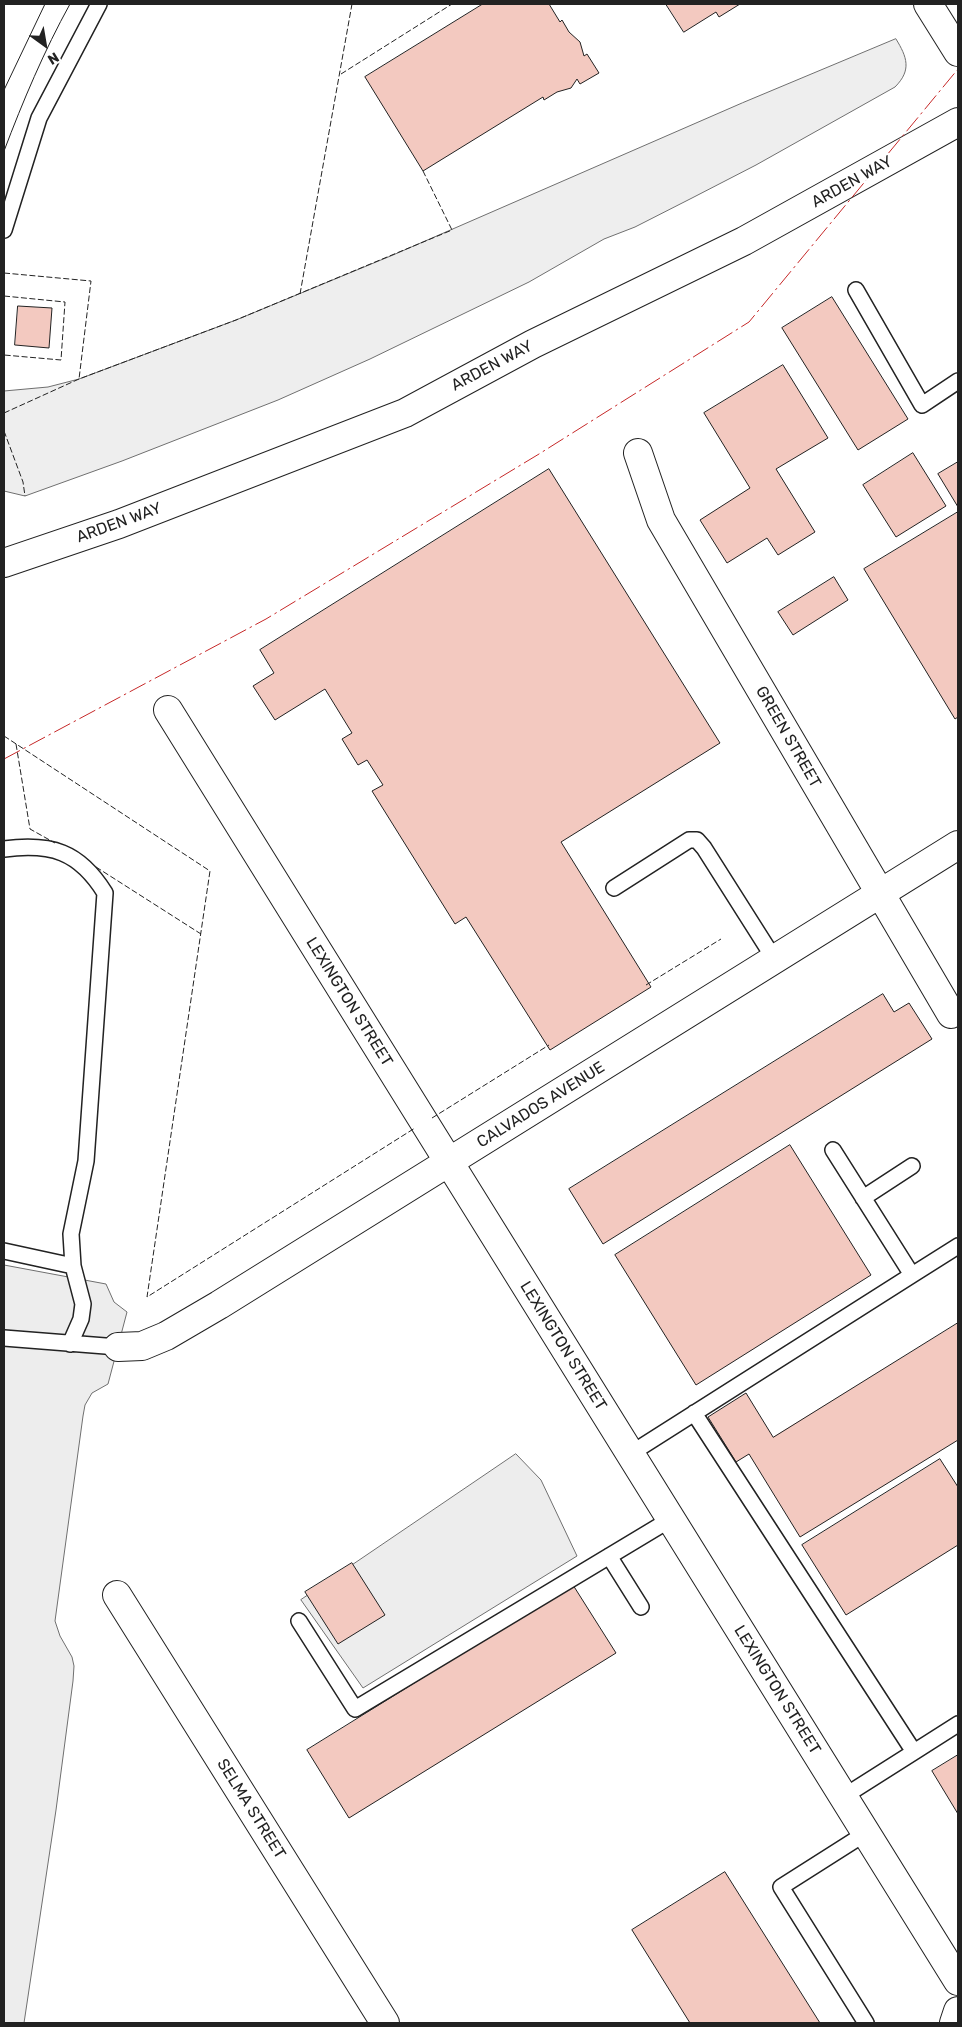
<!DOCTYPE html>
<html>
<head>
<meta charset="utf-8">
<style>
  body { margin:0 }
  #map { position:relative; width:962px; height:2027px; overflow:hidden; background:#fff; font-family:Rubik,sans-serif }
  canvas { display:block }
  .frame { position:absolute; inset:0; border:5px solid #222; pointer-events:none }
  .north { position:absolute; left:20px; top:20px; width:50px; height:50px; -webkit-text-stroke:4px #fff; paint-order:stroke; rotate:148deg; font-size:14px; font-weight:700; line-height:20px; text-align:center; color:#222 }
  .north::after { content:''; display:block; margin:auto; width:18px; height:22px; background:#222; clip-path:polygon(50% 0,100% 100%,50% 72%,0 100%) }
</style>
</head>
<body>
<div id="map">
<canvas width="962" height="2027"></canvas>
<div class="frame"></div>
<div class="north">N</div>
</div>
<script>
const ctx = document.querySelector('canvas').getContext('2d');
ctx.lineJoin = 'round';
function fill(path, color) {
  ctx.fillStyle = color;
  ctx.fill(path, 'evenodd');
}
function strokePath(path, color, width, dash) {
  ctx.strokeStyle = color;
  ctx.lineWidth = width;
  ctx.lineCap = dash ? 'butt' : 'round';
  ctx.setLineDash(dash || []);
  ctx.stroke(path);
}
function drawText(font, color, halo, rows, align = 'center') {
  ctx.font = font + ' Rubik,sans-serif';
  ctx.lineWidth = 4;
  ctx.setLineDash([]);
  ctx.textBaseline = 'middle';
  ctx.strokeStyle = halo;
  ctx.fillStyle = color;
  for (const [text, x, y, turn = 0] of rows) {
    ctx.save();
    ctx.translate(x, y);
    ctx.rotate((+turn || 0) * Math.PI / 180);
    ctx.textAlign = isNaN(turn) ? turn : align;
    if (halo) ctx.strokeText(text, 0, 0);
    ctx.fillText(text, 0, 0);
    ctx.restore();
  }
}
const green = new Path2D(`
  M 896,39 C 907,57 912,70 895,87 L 756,165 L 692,198 L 635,227 L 604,239 L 529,282 L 370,359 L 278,400 L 122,461 L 25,496 L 4,491 L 4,391 L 48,387 L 79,379 L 236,320 L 393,255 L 742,103 Z`);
fill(green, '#eee');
strokePath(green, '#6f6f6f', 1);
const parking = new Path2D(`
  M 4,1265 L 106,1284 L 114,1302 L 127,1312 L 108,1384 L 92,1393 L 85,1405 L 83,1416 L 55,1621 L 60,1636 L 72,1657 L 74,1666 L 73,1681 L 56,1810 L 24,2023 L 4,2023 Z
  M 516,1454 L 541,1480 L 577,1556 L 363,1688 L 301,1600 Z`);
fill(parking, '#ededed');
strokePath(parking, '#6f6f6f', 1);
const building = new Path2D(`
  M 483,4 L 549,4 L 560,22 L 562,20 L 569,32 L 580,42 L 584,56 L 587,54 L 599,73 L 580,84 L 577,79 L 571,88 L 557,92 L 544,100 L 543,97 L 423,171 L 365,77 Z
  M 666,4 L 740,4 L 719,17 L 716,12 L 684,32 Z
  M 832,297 L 908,419 L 858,450 L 782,328 Z
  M 18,306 L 52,308 L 49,348 L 15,345 Z
  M 783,365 L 828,438 L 776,469 L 815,532 L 778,555 L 767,538 L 727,563 L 700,520 L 750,488 L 704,413 Z
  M 913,453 L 946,506 L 896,537 L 863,485 Z
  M 958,462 L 958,507 L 938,474 Z
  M 549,469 L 720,743 L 561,842 L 651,987 L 550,1050 L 466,917 L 455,924 L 372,791 L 383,785 L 367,760 L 358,765 L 342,739 L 352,733 L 325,689 L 275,720 L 253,686 L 274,673 L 260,650 Z
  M 958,512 L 958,717 L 955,719 L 864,569 Z
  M 834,577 L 848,600 L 793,635 L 778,612 Z
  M 883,994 L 894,1012 L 909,1003 L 932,1039 L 603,1244 L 569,1189 Z
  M 790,1145 L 871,1275 L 696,1385 L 615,1255 Z
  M 958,1323 L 958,1440 L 800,1537 L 749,1454 L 736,1462 L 708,1417 L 746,1393 L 773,1437 Z
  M 940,1459 L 958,1487 L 958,1545 L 846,1615 L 802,1545 Z
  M 352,1563 L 385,1615 L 338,1644 L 305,1592 Z
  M 573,1585 L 616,1653 L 349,1818 L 307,1750 Z
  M 958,1755 L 958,1814 L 932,1771 Z
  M 725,1872 L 820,2023 L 690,2023 L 632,1930 Z`);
fill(building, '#f3c9c0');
strokePath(building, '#222', 1);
const service = new Path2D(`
  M 4,230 L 39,118 L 99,4
  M 856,290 L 922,405 L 958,381
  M 4,849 C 51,843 79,851 105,893 L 86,1161 L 71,1234 L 73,1266 L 83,1304 L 81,1319 L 70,1344
  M 614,888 L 689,840 L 697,840 L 704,848 L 775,960
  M 863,1198 L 912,1166
  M 4,1251 L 73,1266
  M 912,1275 L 958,1246
  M 4,1338 L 118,1347
  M 694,1413 L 914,1752 L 958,1724
  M 630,1454 L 912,1275 L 833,1150
  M 609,1556 L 641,1607
  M 299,1621 L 355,1709 L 671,1519
  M 843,1797 L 914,1752
  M 866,1833 L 781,1887 L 866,2023`);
const minor = new Path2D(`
  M 638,453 L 661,520 L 951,1014
  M 168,710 L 958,1981
  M 118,1347 L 142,1346 L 166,1336 L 219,1305 L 958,845
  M 117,1595 L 385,2023
  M 954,2023 L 958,2011`);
const tertiary = new Path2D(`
  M 928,4 L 958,52`);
const primary = new Path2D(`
  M 4,563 L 119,524 L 405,413 L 533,344 L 744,241 L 958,122`);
strokePath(service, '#222', 18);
strokePath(minor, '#222', 30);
strokePath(tertiary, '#222', 30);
strokePath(primary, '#222', 30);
strokePath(service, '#fff', 15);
strokePath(minor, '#fff', 28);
strokePath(tertiary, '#fff', 28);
strokePath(primary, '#fff', 28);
strokePath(new Path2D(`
  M 4,90 L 45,4
  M 4,151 C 23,101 44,51 70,4`), '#222', 1);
strokePath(new Path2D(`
  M 341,74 L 452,4
  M 4,273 L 91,281 L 79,379
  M 300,294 L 352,4
  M 4,296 L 65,302 L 61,360 L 4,355
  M 4,413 L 79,379 L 236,320 L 452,230 L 423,171
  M 4,431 L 23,482 L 25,496
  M 4,736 L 210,871 L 147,1297 L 415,1128
  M 16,744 L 30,829 L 55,843
  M 96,867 L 201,934
  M 646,985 L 721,939
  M 432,1118 L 549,1045`), '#222', 1, [6, 2.5]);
strokePath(new Path2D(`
  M 4,759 L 266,619 L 539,454 L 749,322 L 958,69`), '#c62828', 1, [18, 4, 2.5, 4]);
drawText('16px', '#222', '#fff', [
  ["ARDEN WAY",852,182,-29],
  ["ARDEN WAY",492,366,-28],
  ["ARDEN WAY",119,523,-20],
  ["GREEN STREET",788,737,60],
  ["LEXINGTON STREET",349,1002,58],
  ["CALVADOS AVENUE",541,1105,-32],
  ["LEXINGTON STREET",563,1346,58],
  ["LEXINGTON STREET",777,1690,58],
  ["SELMA STREET",251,1809,58]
]);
</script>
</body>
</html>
